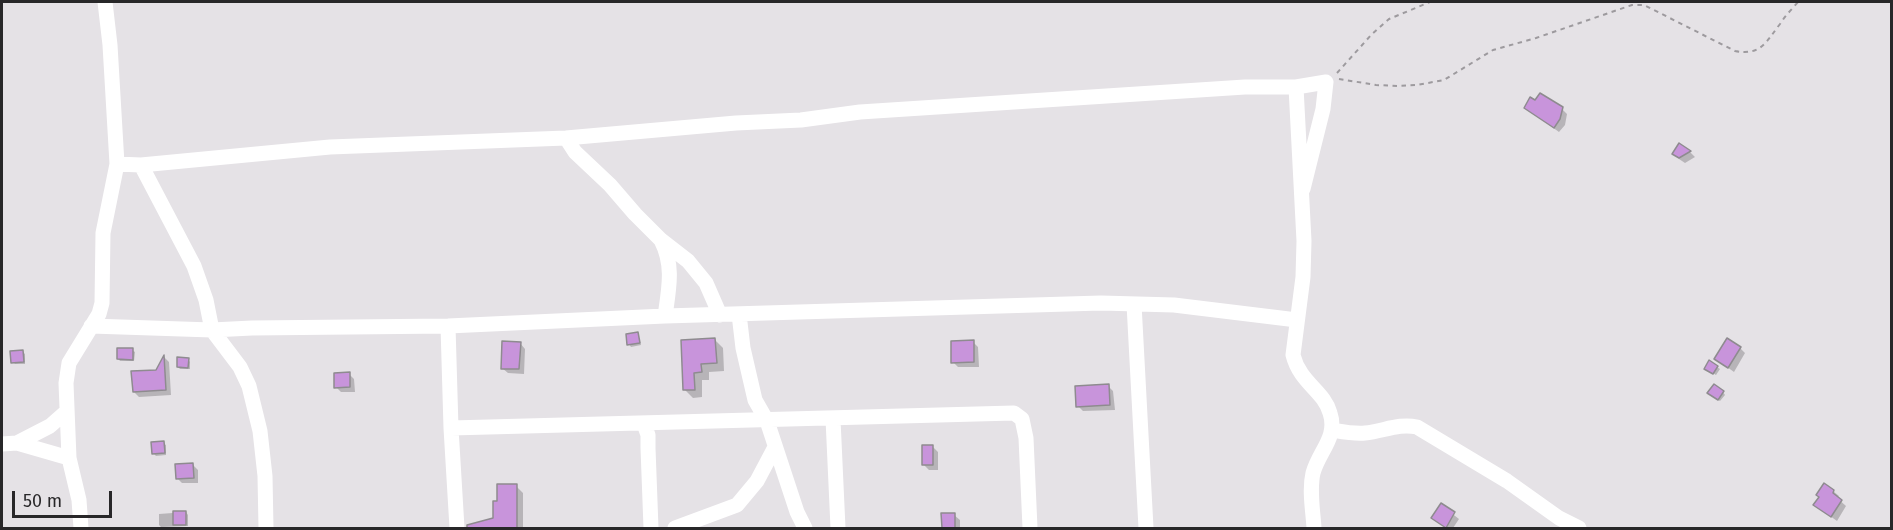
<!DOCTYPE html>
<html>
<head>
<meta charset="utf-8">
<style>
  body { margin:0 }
  #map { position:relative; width:1893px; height:530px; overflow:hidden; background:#e5e2e6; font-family:"Fira Sans",sans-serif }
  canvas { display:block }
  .frame { position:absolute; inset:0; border:3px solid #282729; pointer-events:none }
  .scale { position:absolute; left:12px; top:491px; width:100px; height:27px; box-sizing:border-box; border:3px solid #282729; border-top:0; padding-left:8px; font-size:18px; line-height:21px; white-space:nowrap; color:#282729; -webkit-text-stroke:4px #e5e2e6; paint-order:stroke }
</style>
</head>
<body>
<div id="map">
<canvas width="1893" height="530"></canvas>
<div class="frame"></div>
<div class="scale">50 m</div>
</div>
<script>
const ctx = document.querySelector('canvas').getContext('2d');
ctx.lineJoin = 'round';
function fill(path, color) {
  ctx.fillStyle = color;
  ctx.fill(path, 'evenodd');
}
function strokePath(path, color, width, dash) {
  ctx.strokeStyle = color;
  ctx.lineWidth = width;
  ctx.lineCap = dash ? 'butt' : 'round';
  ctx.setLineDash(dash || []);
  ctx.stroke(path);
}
fill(new Path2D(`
  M 1562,109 L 1567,114 L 1565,125 L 1559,132 L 1531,112 Z
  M 1679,145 L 1690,152 L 1695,157 L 1685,163 L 1679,159 L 1674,153 Z
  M 638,334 L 641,345 L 631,347 L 629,344 Z
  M 715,340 L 723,348 L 724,371 L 709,372 L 709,380 L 702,380 L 702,397 L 693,398 L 685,390 L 682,341 Z
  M 973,342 L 978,347 L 979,367 L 958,367 L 953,362 Z
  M 520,343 L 525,349 L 524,374 L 508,373 L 502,368 Z
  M 1740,348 L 1745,353 L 1734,372 L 1716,359 Z
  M 132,350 L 135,352 L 134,361 L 120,361 L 118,358 Z
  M 22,351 L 25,354 L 25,364 L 15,364 L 13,362 Z
  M 164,357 L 169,362 L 171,395 L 139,397 L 134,392 L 157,371 Z
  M 188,359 L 190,362 L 190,369 L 180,369 L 178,367 Z
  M 1717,367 L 1720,369 L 1716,375 L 1708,370 Z
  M 349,374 L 354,379 L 355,392 L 341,392 L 336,387 Z
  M 1108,386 L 1113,391 L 1115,410 L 1083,411 L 1078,406 Z
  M 1723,392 L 1725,395 L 1720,401 L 1711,395 Z
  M 163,443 L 166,445 L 166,455 L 156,456 L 154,454 Z
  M 932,446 L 938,452 L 938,470 L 929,470 L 923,464 Z
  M 193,465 L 198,470 L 198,483 L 182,483 L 177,478 Z
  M 516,486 L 523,493 L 523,528 L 488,528 L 486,521 L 495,519 L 499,502 Z
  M 2,489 L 3,490 L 3,514 L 2,514 Z
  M 1833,491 L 1839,496 L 1837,498 L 1846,506 L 1837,521 L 1815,505 L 1820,497 Z
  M 1441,505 L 1459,519 L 1453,528 L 1446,528 L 1433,518 Z
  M 186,512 L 188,515 L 188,526 L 161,527 L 159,525 L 159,514 Z
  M 943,515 L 954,515 L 960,520 L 960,528 L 943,528 Z`), '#0003');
const building = new Path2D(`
  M 1540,93 L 1563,107 L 1560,119 L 1554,128 L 1524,108 L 1530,97 L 1535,100 Z
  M 1679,143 L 1691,151 L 1679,158 L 1672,154 Z
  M 638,332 L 640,343 L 627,345 L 626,334 Z
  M 715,338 L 717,363 L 701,364 L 702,372 L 694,373 L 695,390 L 683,390 L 681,340 Z
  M 1727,338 L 1741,347 L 1728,368 L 1714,359 Z
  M 974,340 L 974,362 L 951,363 L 951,341 Z
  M 502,341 L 521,342 L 519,369 L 501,369 Z
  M 117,348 L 133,348 L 133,360 L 117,359 Z
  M 23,350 L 24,362 L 11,363 L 10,351 Z
  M 164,355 L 166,390 L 133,392 L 131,371 L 156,370 Z
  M 177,357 L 189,358 L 188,368 L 177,367 Z
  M 1709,360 L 1718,366 L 1713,374 L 1704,369 Z
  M 350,372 L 350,387 L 334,388 L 334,373 Z
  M 1109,384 L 1110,405 L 1076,407 L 1075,386 Z
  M 1714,384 L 1724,391 L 1718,400 L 1707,393 Z
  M 164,441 L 165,453 L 152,454 L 151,442 Z
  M 922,445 L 933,445 L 933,465 L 922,465 Z
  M 193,463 L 194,478 L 176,479 L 175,464 Z
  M 1824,483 L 1834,490 L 1833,493 L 1842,500 L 1831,517 L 1813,505 L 1819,497 L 1816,495 Z
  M 497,484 L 517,484 L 517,528 L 467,528 L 467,525 L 493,518 L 493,501 L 497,501 Z
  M 1441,503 L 1455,512 L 1446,528 L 1431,518 Z
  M 173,511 L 186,511 L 186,525 L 173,525 Z
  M 941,513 L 955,513 L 955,528 L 942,528 Z`);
fill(building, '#c894db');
strokePath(building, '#8e8b8f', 1.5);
strokePath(new Path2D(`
  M 1337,73 L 1372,34 L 1389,19 L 1430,2
  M 1339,79 L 1376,85 L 1397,86 L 1417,85 L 1444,80 L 1493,50 L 1536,38 L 1632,5 L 1644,5 L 1735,51 C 1761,56 1766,42 1780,24 C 1785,16 1792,9 1798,2`), '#9d9a9e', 2, [4.5, 4.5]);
strokePath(new Path2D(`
  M 105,2 L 110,45 L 117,164 L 141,165 L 330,147 L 566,138 L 736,123 L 801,120 L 860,112 L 1245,87 L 1296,87 L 1326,82 L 1323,109 L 1303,189
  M 1296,87 L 1304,241 L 1303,277 L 1293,355 C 1300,383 1324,391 1330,413 C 1338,437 1319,451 1313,473 C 1309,490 1313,511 1314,528
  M 566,138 L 575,152 L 610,185 L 635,214 L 661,240 L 688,261 L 706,283 L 720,315
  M 141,165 L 194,266 L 206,300 L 212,330 L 240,367 L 249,386 L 260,431 L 265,476 L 266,528
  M 661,240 C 674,265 669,288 665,316
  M 1134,304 L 1146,528
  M 739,314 L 743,348 L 755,400 L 767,421 L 797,512 L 805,528
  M 91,326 L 212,330 L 252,328 L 448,326 L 665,316 L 1101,303 L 1174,305 L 1297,320
  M 448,326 L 451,428 L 457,528
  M 833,419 L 838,528
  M 644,424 L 648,435 L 648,448 L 651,528
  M 451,428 L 1014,413 L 1022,419 L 1026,438 L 1030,528
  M 1332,430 C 1344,432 1354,434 1365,433 C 1384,431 1399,423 1417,427 L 1507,481 L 1559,518 L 1579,528
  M 17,443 L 50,426 L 67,411
  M 2,444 L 17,443 L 69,458
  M 81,528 L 79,500 L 69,458 L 66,383 L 69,363 L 99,314 L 102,303 L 103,233 L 117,164
  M 675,528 L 737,505 L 757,481 L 775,447`), '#fff', 15);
</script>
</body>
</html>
